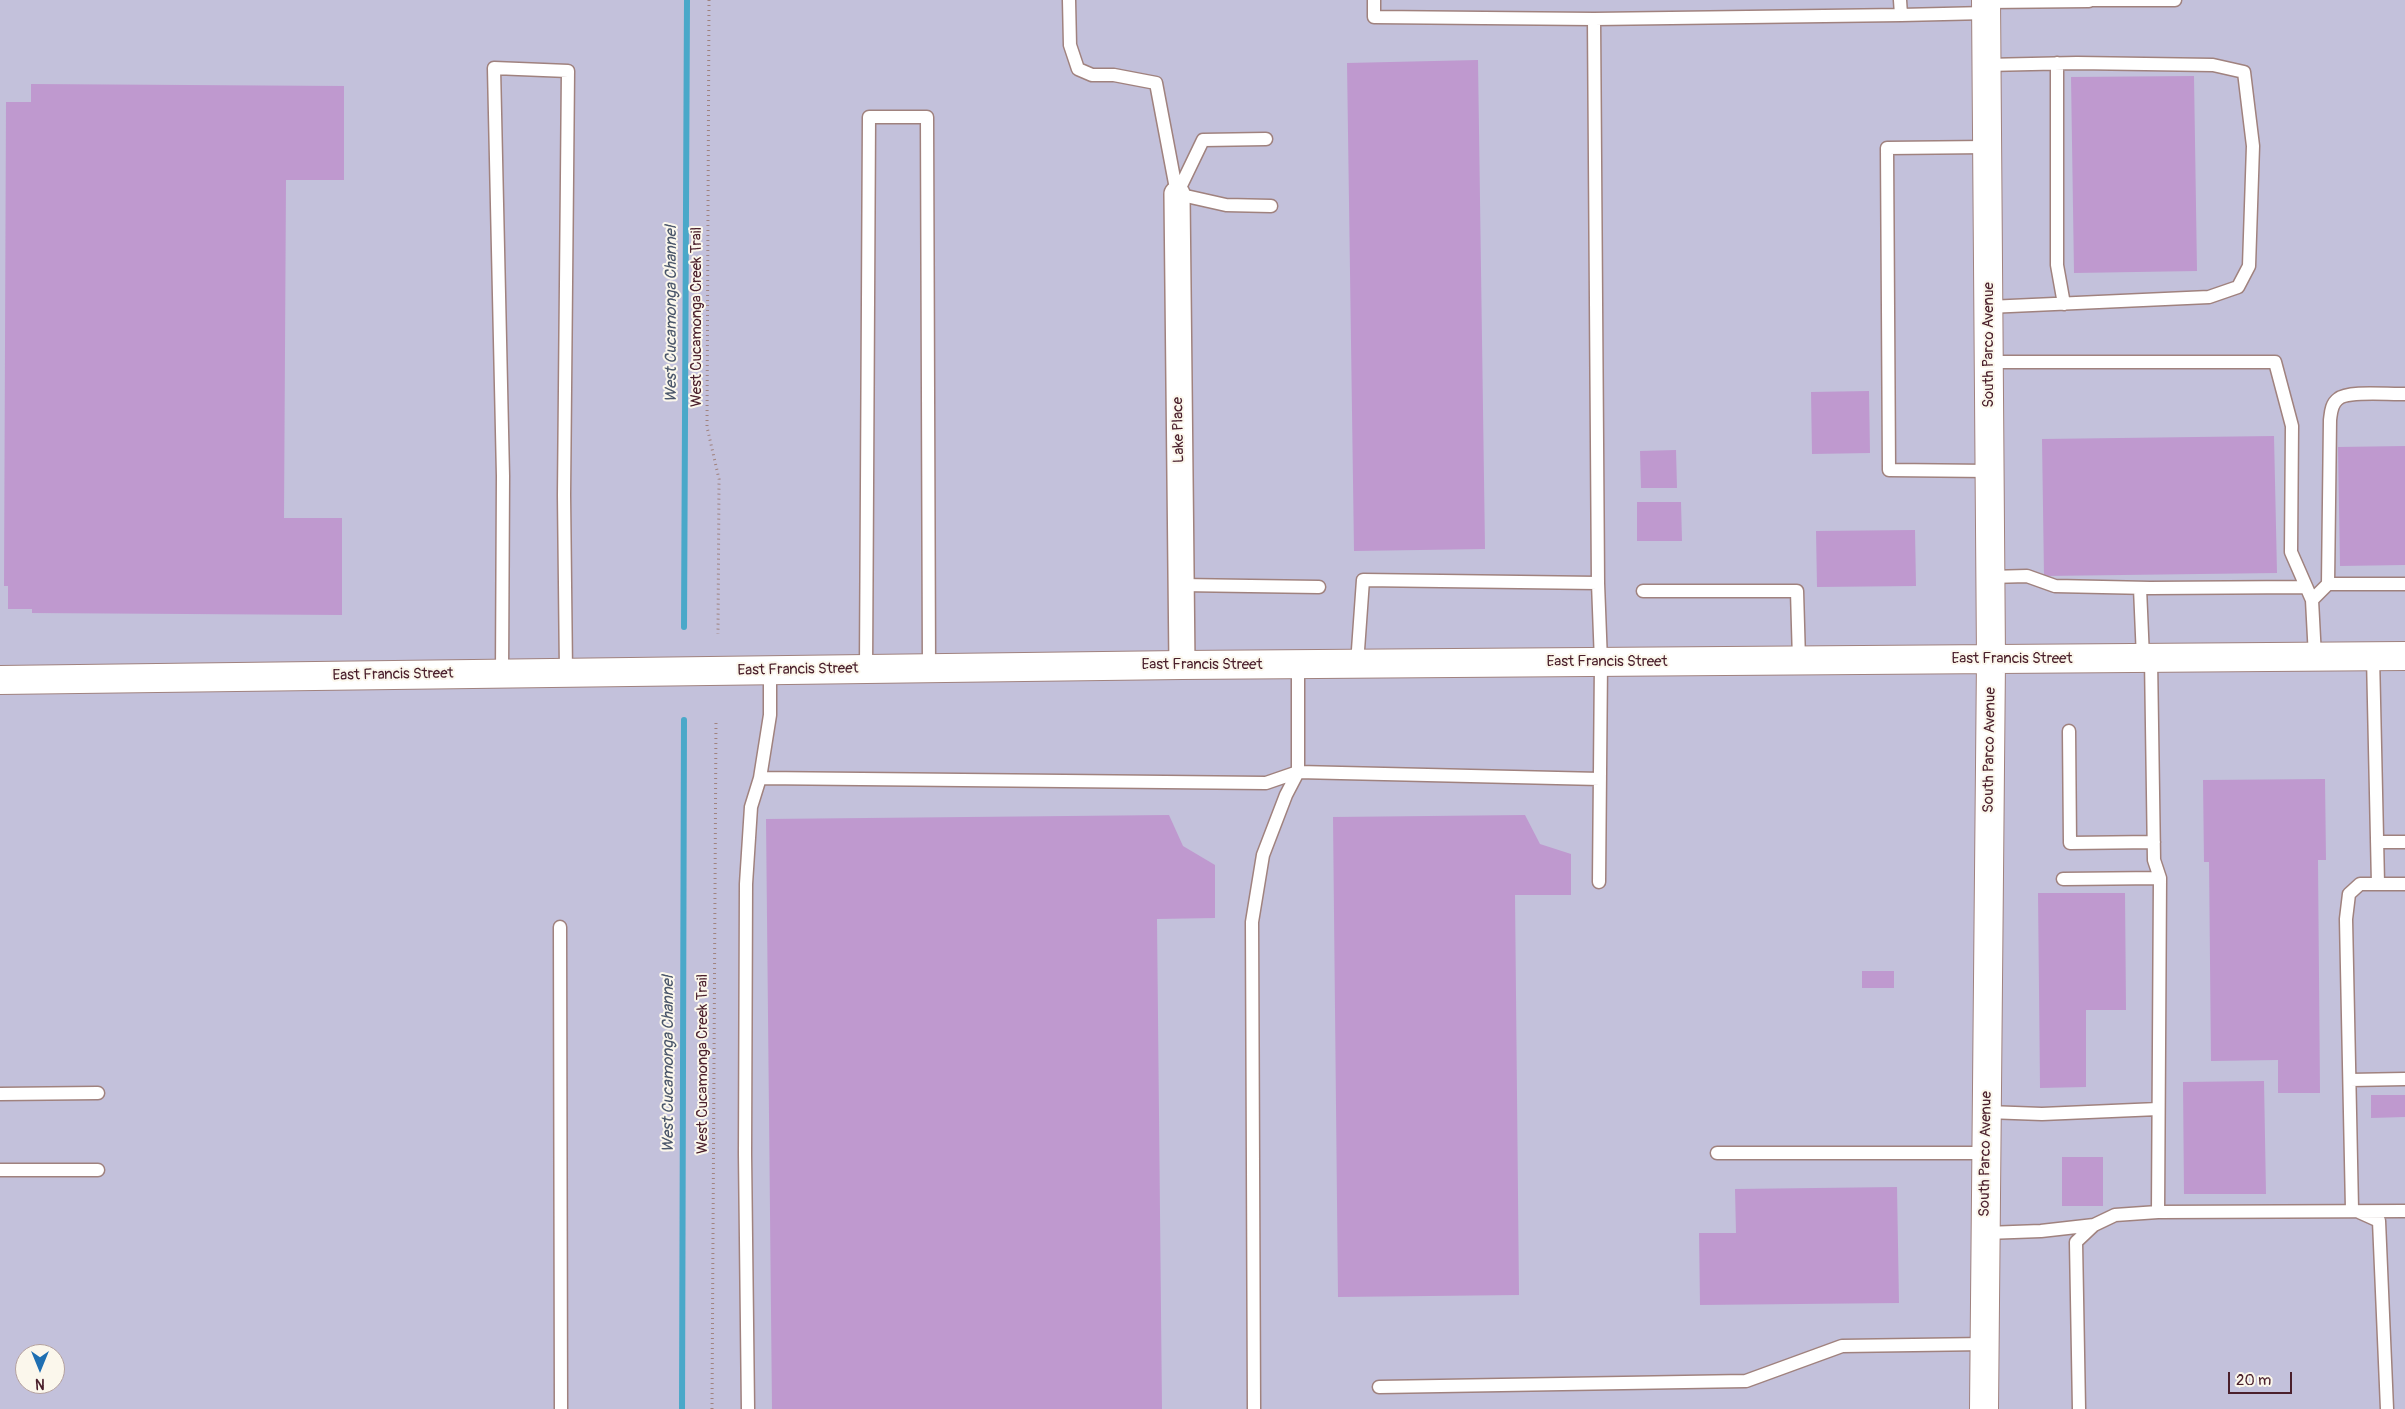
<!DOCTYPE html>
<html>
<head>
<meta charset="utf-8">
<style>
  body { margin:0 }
  #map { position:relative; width:2405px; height:1409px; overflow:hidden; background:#f6e6d0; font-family:Pangolin,sans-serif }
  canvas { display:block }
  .north { position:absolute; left:15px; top:1344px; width:50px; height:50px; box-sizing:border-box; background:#fbf7ec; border:1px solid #b4a19f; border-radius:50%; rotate:180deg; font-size:14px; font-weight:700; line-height:20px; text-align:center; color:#4a1f2b }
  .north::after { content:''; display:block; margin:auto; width:18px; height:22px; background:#1f6fb2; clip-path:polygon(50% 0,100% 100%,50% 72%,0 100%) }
  .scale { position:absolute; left:2228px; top:1372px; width:64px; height:22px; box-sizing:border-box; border:2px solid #4a1f2b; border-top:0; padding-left:6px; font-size:15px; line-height:18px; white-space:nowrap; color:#4a1f2b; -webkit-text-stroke:4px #fbf7ec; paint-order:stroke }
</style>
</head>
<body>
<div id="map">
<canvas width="2405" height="1409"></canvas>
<div class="north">N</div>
<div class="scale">20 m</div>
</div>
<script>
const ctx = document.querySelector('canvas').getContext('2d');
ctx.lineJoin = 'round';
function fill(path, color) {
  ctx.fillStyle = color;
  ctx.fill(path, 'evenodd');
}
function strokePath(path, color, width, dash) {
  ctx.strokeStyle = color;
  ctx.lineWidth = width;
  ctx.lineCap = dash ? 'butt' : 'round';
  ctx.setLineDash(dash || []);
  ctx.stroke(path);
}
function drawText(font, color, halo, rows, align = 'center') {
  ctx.font = font + ' Pangolin,sans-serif';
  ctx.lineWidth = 4;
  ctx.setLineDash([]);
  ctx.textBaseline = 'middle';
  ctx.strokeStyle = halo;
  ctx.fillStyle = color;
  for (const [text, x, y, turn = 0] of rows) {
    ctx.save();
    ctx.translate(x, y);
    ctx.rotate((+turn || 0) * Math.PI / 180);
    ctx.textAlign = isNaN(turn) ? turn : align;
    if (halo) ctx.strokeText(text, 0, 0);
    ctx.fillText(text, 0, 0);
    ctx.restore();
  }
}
fill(new Path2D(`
  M 0,0 L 2405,0 L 2405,1409 L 0,1409 ZM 25,1354 L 55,1354 L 55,1384 L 25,1384 Z`), '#c3c1db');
strokePath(new Path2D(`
  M 684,627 L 687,0
  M 682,1409 L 684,720`), '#4aa8c9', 6);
fill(new Path2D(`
  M 1478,60 L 1485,549 L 1354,551 L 1347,63 Z
  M 2194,76 L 2197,271 L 2074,273 L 2071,77 Z
  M 31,84 L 344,86 L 344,180 L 286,180 L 284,518 L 342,518 L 342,615 L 32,613 L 32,609 L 8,609 L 8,586 L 4,586 L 6,102 L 31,102 Z
  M 1869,391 L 1870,453 L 1812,454 L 1811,392 Z
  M 2274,436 L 2277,573 L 2044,576 L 2042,439 Z
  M 2405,446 L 2405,565 L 2340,566 L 2338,447 Z
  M 1676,450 L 1677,488 L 1641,488 L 1640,451 Z
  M 1637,502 L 1681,502 L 1682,541 L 1637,541 Z
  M 1915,530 L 1916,586 L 1817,587 L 1816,531 Z
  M 2325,779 L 2326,860 L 2318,860 L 2320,1093 L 2278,1093 L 2278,1060 L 2211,1061 L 2209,862 L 2204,862 L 2203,780 Z
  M 1169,815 L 1183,846 L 1215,865 L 1215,918 L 1157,919 L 1162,1409 L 772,1409 L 766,819 Z
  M 1525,815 L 1540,844 L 1571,854 L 1571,895 L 1515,895 L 1519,1295 L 1338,1297 L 1333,817 Z
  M 2038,893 L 2125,893 L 2126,1010 L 2086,1010 L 2086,1087 L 2040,1088 Z
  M 1862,971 L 1894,971 L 1894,988 L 1862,988 Z
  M 2264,1081 L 2266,1194 L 2184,1194 L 2183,1082 Z
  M 2371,1095 L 2405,1095 L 2405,1117 L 2371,1118 Z
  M 2062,1157 L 2103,1157 L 2103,1206 L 2062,1206 Z
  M 1897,1187 L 1899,1303 L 1700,1305 L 1699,1233 L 1736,1233 L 1735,1189 Z`), '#bf99cf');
const service = new Path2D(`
  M 1069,0 L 1070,45 L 1078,69 L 1092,75 L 1114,75 L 1156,83 L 1177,194
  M 1374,0 L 1374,17 L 1594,19 L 1598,583
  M 1900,0 L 1901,15 L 1986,13
  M 2089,0 L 2175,0
  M 1986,2 L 2089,1
  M 1594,19 L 1901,15
  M 2057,63 L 2057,265 L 2064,304
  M 1986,65 L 2077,63 L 2213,65 L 2244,72 L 2253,146 L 2249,266 L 2238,287 L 2209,297 L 1988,307
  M 1987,147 L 1887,148 L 1889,470 L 1990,471
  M 1177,194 L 1203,140 L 1266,139
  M 1177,194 L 1226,205 L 1271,206
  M 1989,362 L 2275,362 L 2292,426 L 2291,552 L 2312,600
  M 1990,577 L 2027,576 L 2055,586 L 2150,588 L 2306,587
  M 2328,584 L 2330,420 C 2331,413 2331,404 2338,399 C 2349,390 2390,395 2405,394
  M 1181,585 L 1319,587
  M 2140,588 L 2143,658
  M 1643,591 L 1797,591 L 1799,660
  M 2373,656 L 2378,884
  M 2315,657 L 2312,600 L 2328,584 L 2405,584
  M 2151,658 L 2154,860 L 2160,878
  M 1298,664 L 1298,772 L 1600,779
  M 1357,664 L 1363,580 L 1598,583 L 1601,662 L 1599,882
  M 866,669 L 869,117 L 927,117 L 929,668
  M 770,670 L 770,715 L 760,778 L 1266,783 L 1298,772
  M 502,674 L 503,476 L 494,68 L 568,71 L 564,495 L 566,673
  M 2069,731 L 2070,843 L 2154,842
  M 2377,842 L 2405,842
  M 2063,879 L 2160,878 L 2158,1212
  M 560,927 L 561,1409
  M 2350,1080 L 2405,1079
  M 0,1094 L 98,1093
  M 1987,1112 L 2042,1114 L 2158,1109
  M 1717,1153 L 1986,1153
  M 0,1170 L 98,1170
  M 2352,1209 L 2346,919 L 2349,894 L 2360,884 L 2405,884
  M 2359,1212 L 2379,1221 L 2387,1409
  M 1986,1233 L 2041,1231 L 2094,1225
  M 1379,1387 L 1746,1381 L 1842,1346 L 1985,1344
  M 748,1409 L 745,1154 L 746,884 L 751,807 L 760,778
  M 1254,1409 L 1252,922 L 1263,855 L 1286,795 L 1298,772
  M 2079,1409 L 2076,1242 L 2094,1225 L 2115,1215 L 2158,1212 L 2405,1211`);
const minor = new Path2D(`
  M 1177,194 L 1182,665`);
const tertiary = new Path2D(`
  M 0,680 L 1182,665 L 2405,656
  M 1984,1409 L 1991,659 L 1986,0`);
strokePath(service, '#a0827e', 15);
strokePath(minor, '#a0827e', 28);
strokePath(tertiary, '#a0827e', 30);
strokePath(new Path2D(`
  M 709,0 L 707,427 L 719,479 L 718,634
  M 712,1409 L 716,719`), '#a0827e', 3, [1, 4]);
strokePath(service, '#fff', 12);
strokePath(minor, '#fff', 25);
strokePath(tertiary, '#fff', 28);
drawText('15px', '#4a1f2b', '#fbf7ec', [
  ["West Cucamonga Creek Trail",697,317,-90],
  ["South Parco Avenue",1989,345,-90],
  ["Lake Place",1179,430,-91],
  ["East Francis Street",2012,659],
  ["East Francis Street",1607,662],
  ["East Francis Street",1202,665],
  ["East Francis Street",798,670,-1],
  ["East Francis Street",393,675,-1],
  ["South Parco Avenue",1990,750,-89],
  ["West Cucamonga Creek Trail",703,1064,-90],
  ["South Parco Avenue",1986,1154,-89]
]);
drawText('italic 16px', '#4a566a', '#fbf7ec', [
  ["West Cucamonga Channel",672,314,-90],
  ["West Cucamonga Channel",669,1064,-90]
]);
</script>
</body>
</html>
